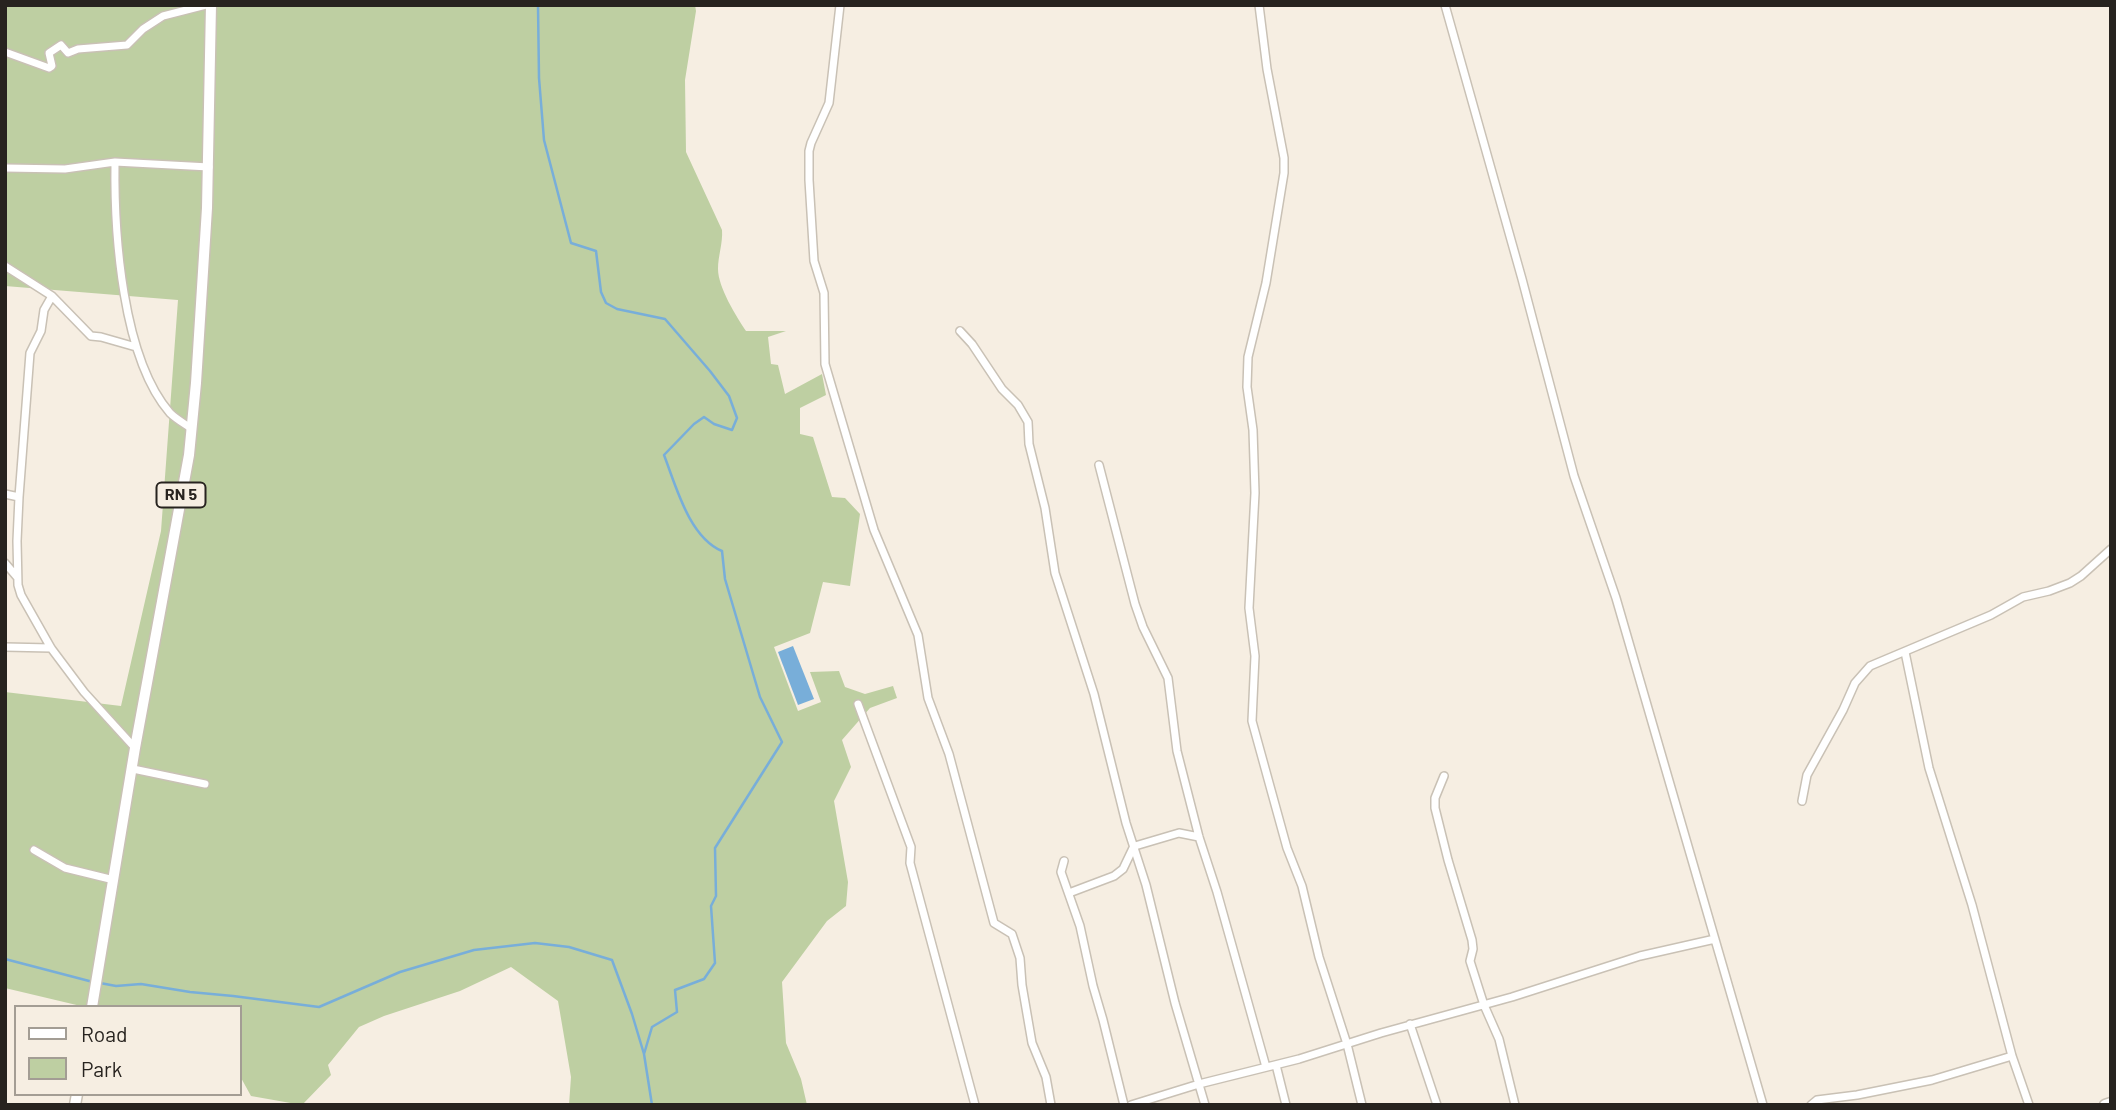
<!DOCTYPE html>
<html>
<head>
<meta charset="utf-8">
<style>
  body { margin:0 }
  #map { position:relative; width:2116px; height:1110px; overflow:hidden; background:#f6eee2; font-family:Barlow,sans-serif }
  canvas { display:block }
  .frame { position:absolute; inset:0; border:7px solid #27231f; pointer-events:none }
  .legend { position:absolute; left:14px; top:1005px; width:228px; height:91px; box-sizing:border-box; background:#f6eee2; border:2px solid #a39d94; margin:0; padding:9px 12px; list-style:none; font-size:21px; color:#27231f }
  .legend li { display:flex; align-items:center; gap:14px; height:35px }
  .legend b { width:35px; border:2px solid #a39d94 }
</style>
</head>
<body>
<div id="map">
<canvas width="2116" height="1110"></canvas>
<div class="frame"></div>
<ul class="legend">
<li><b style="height:9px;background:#fff"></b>Road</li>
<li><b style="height:19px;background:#becfa2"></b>Park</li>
</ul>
</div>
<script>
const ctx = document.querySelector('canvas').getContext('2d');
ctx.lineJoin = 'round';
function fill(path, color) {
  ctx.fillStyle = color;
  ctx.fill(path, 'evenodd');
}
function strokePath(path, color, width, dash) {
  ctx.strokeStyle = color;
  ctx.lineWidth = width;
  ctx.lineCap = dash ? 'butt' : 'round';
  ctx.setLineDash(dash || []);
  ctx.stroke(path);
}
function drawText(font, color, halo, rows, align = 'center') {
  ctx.font = font + ' Barlow,sans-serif';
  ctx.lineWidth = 6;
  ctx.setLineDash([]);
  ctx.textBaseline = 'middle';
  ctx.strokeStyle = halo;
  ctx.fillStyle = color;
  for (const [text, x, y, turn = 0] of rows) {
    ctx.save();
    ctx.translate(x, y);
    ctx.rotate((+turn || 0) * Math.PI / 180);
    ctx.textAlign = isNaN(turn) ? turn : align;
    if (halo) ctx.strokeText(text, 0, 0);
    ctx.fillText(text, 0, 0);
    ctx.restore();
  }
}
fill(new Path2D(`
  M 5,5 L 695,5 L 696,11 L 685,80 L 686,152 L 722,230 C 723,243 718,256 718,269 C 718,287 736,316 746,331 L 786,331 L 768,337 L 771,364 L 778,365 L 785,394 L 822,374 L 826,395 L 800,408 L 800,434 L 813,437 L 832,497 L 845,498 L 860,514 L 850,586 L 823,582 L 810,633 L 774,647 L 798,711 L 821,702 L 810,672 L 839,671 L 845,687 L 865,694 L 893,686 L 897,698 L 870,708 L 842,740 L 851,767 L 834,801 L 848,882 L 846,906 L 827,921 L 782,982 L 786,1043 L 801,1079 L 807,1105 L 569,1105 L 571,1077 L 558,1001 L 511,967 L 460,991 L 384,1016 L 359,1027 L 328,1065 L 331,1075 L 302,1105 L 251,1096 L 240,1076 L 240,1007 L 85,1007 L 5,988 L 5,692 L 121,706 L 161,531 L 178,300 L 5,286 Z`), '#becfa2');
fill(new Path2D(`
  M 793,646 L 814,699 L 798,705 L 778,652 Z`), '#78aed9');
strokePath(new Path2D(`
  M 538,5 L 539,78 L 544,140 L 571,243 L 596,251 L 601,292 L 606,303 L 617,309 L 665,319 L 710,371 L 729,396 L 737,418 L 732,430 L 714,424 L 704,417 L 694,424 L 664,455 C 676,486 689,537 722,551 L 725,579 L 760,697 L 782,742 L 715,848 L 716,896 L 711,906 L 715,963 L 704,979 L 675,990 L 677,1012 L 652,1027 L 644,1054 L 652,1105
  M 5,959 L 93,982
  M 100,983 L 116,986 L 141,984 L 190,992 L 233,996 L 319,1007 L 400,972 L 474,950 L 535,943 L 569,947 L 612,960 L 632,1014 L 644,1054`), '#78aed9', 2.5);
const minor = new Path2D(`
  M 840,5 L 829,103 L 811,143 L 809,151 L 809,180 L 814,261 L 824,293 L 825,364 L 874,530 L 918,635 L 928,698 L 949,754 L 994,923 L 1012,934 L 1020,958 L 1022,985 L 1032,1043 L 1046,1077 L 1051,1105
  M 1259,5 L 1267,69 L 1284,158 L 1284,173 L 1266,283 L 1248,357 L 1247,387 L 1253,430 L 1255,493 L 1249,608 L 1255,656 L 1252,721 L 1287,848 L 1302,886 L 1319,957 L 1347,1044 L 1362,1105
  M 1445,5 L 1522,279 L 1574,476 L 1616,598 L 1763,1105
  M 5,52 L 49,68 L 52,66 L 49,53 L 61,45 L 68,53 L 78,49 L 127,45 L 143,29 L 163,16 L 206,5
  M 115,162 C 114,233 122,358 170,413 C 176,419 185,424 192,429
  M 5,168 L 65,169 L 115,162 L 209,167
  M 5,266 L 52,296 L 91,336 L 101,337 L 136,347
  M 52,296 L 44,310 L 41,331 L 30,353 L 19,497 L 17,541 L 18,585 L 21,595 L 51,648 L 84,692 L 135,748
  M 960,331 L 972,344 L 1002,389 L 1018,405 L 1028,422 L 1029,444 L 1045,508 L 1055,573 L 1094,694 L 1126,823 L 1146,885 L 1175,1003 L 1205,1105
  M 1099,465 L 1135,604 L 1143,627 L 1168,678 L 1177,751 L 1199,837 L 1217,892 L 1266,1067
  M 5,494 L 19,497
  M 5,563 L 17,577
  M 5,647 L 51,648
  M 1905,652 L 1929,768 L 1972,905 L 2012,1056 L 2029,1105
  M 858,704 L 911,847 L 910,863 L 975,1105
  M 133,769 L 205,784
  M 1444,776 L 1435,798 L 1435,808 L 1448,860 L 1472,940 L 1473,949 L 1470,961 L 1484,1005 L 1499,1039 L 1515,1105
  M 1802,801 L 1807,775 L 1843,710 L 1855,683 L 1870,666 L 1991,615 L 2023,597 L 2049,591 L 2070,583 L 2081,576 L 2111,549
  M 1135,846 L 1179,833 L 1199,837
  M 34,850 L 65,868 L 114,880
  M 1064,861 L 1061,872 L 1080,926 L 1093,986 L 1103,1020 L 1124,1105
  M 1069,893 L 1114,876 L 1123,869 L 1134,846
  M 1410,1024 L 1437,1105
  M 1276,1065 L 1286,1105
  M 1131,1105 L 1199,1084 L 1299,1059 L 1381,1033 L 1512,997 L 1640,956 L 1715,939
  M 1811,1105 L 1817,1100 L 1857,1095 L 1932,1080 L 2012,1056`);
const primary = new Path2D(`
  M 92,1007 L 135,748 L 189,455 L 196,383 L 207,208 L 211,5
  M 75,1105 L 77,1094
  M 2105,1105 L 2111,1103`);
strokePath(minor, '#c9c1b5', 10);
strokePath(primary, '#c9c1b5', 13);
strokePath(minor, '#fff', 7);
strokePath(primary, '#fff', 10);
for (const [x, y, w] of [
  [181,495,49]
]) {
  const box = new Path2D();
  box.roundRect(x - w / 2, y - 12.5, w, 25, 5);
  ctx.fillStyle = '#f6eee2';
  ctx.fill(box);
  strokePath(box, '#27231f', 2);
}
drawText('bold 16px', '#27231f', null, [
  ["RN 5",181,495]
]);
</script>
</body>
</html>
